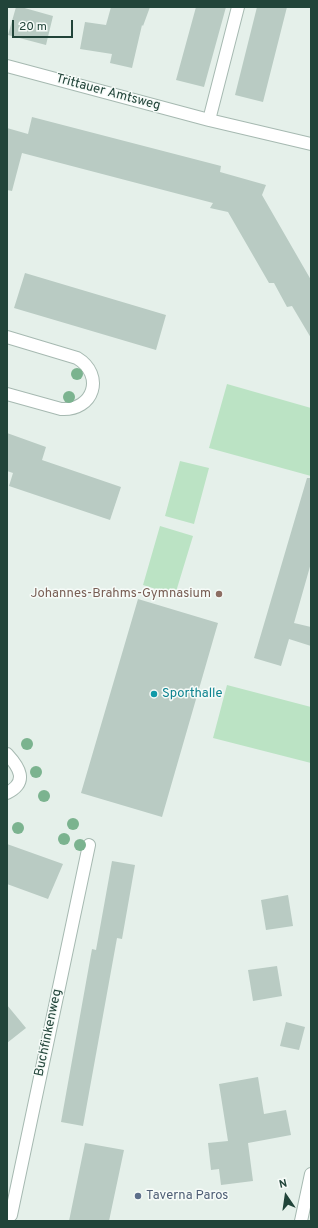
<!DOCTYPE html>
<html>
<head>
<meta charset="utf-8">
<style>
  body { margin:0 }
  #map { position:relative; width:318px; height:1228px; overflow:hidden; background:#e5f0ea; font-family:Overpass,sans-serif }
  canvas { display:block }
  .frame { position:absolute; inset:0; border:8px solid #214439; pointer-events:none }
  .north { position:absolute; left:266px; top:1176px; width:40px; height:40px; -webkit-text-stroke:3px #f6fbf8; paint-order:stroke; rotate:347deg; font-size:11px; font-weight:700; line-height:16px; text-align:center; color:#214439 }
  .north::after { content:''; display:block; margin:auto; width:14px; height:18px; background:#214439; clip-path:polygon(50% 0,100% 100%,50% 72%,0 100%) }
  .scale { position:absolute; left:12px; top:20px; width:61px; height:18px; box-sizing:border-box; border:2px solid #214439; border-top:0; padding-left:5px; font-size:12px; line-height:14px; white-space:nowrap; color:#214439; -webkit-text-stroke:3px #f6fbf8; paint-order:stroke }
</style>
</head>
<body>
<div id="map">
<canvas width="318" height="1228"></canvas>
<div class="frame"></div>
<div class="north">N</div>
<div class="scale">20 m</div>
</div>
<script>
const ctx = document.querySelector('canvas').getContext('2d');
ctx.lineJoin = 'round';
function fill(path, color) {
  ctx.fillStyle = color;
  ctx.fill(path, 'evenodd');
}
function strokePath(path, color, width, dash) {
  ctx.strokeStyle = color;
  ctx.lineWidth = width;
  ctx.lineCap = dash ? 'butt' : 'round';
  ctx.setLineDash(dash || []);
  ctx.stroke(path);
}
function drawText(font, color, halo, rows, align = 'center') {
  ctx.font = font + ' Overpass,sans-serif';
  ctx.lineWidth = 3;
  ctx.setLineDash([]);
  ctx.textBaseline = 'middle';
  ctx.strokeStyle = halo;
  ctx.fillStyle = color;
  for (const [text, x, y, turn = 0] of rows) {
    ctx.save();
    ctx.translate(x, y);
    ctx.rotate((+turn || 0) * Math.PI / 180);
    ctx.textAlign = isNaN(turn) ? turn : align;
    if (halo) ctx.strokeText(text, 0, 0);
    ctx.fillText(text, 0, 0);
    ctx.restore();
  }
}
fill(new Path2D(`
  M 227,384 L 311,408 L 311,476 L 209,448 Z
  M 180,461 L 209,468 L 194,524 L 165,516 Z
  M 160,526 L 193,536 L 175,595 L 143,585 Z
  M 227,685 L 311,707 L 311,763 L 213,738 Z`), '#bbe3c4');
fill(new Path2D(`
  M 16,7 L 21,7 L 53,16 L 46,45 L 8,35 Z
  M 111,7 L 150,7 L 143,26 L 142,25 L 132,68 L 110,63 L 112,54 L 80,49 L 85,22 L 106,25 Z
  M 196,7 L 226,7 L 204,87 L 176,80 Z
  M 257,7 L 287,7 L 263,102 L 235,95 Z
  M 32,117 L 221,166 L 220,172 L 266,185 L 262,195 L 311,280 L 311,338 L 292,306 L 287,307 L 274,283 L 269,283 L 228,212 L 210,208 L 213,203 L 22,153 L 12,191 L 7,190 L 7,128 L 28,134 Z
  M 25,273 L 166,315 L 156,350 L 14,308 Z
  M 7,433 L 46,447 L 42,460 L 121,487 L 110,520 L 9,486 L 13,473 L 7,471 Z
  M 307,478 L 311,478 L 311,563 L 294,623 L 311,627 L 311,646 L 289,639 L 281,666 L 254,658 Z
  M 138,599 L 218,623 L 162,817 L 81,793 Z
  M 7,844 L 63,864 L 48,899 L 7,884 Z
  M 112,861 L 135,865 L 122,939 L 117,938 L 83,1126 L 61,1122 L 90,960 L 92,949 L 96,950 Z
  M 288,895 L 293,926 L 266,930 L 261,900 Z
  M 277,966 L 282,996 L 253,1001 L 248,970 Z
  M 7,1005 L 26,1028 L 7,1043 Z
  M 286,1022 L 305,1027 L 299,1050 L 280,1046 Z
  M 258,1077 L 264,1114 L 286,1110 L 291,1135 L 248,1143 L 253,1181 L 221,1185 L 219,1169 L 211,1170 L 208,1143 L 228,1141 L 219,1084 Z
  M 85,1143 L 124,1150 L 109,1221 L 69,1221 Z`), '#b9cbc3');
const minor = new Path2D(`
  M 7,66 L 209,120 L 311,144
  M 209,120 L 238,7
  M 7,337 L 77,358 C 105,375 94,411 61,409 L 7,394
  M 7,754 C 19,767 29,782 7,793
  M 7,1219 L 11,1215 L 89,845
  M 301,1221 L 311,1174`);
strokePath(minor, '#a6b9b1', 14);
strokePath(minor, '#fff', 12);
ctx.fillStyle = '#7bb38f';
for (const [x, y] of [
  [77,374],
  [69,397],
  [27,744],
  [36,772],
  [44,796],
  [73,824],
  [18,828],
  [64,839],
  [80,845]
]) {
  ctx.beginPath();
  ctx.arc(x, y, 6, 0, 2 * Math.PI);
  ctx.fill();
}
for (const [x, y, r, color] of [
  [219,594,4,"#8d6e63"],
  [154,694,4,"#0f9aa8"],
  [138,1196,4,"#5c6f8a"]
]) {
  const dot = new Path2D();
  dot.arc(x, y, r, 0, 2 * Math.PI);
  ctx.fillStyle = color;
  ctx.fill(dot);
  strokePath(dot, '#f6fbf8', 1.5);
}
drawText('13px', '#214439', '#f6fbf8', [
  ["Trittauer Amtsweg",108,93,15],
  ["Buchfinkenweg",49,1033,-78]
]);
drawText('13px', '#785e54', '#f6fbf8', [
  ["Johannes-Brahms-Gymnasium",211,594]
], 'right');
drawText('13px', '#0d838f', '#f6fbf8', [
  ["Sporthalle",162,694]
], 'left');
drawText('13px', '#4e5e75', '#f6fbf8', [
  ["Taverna Paros",146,1196]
], 'left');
</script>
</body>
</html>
